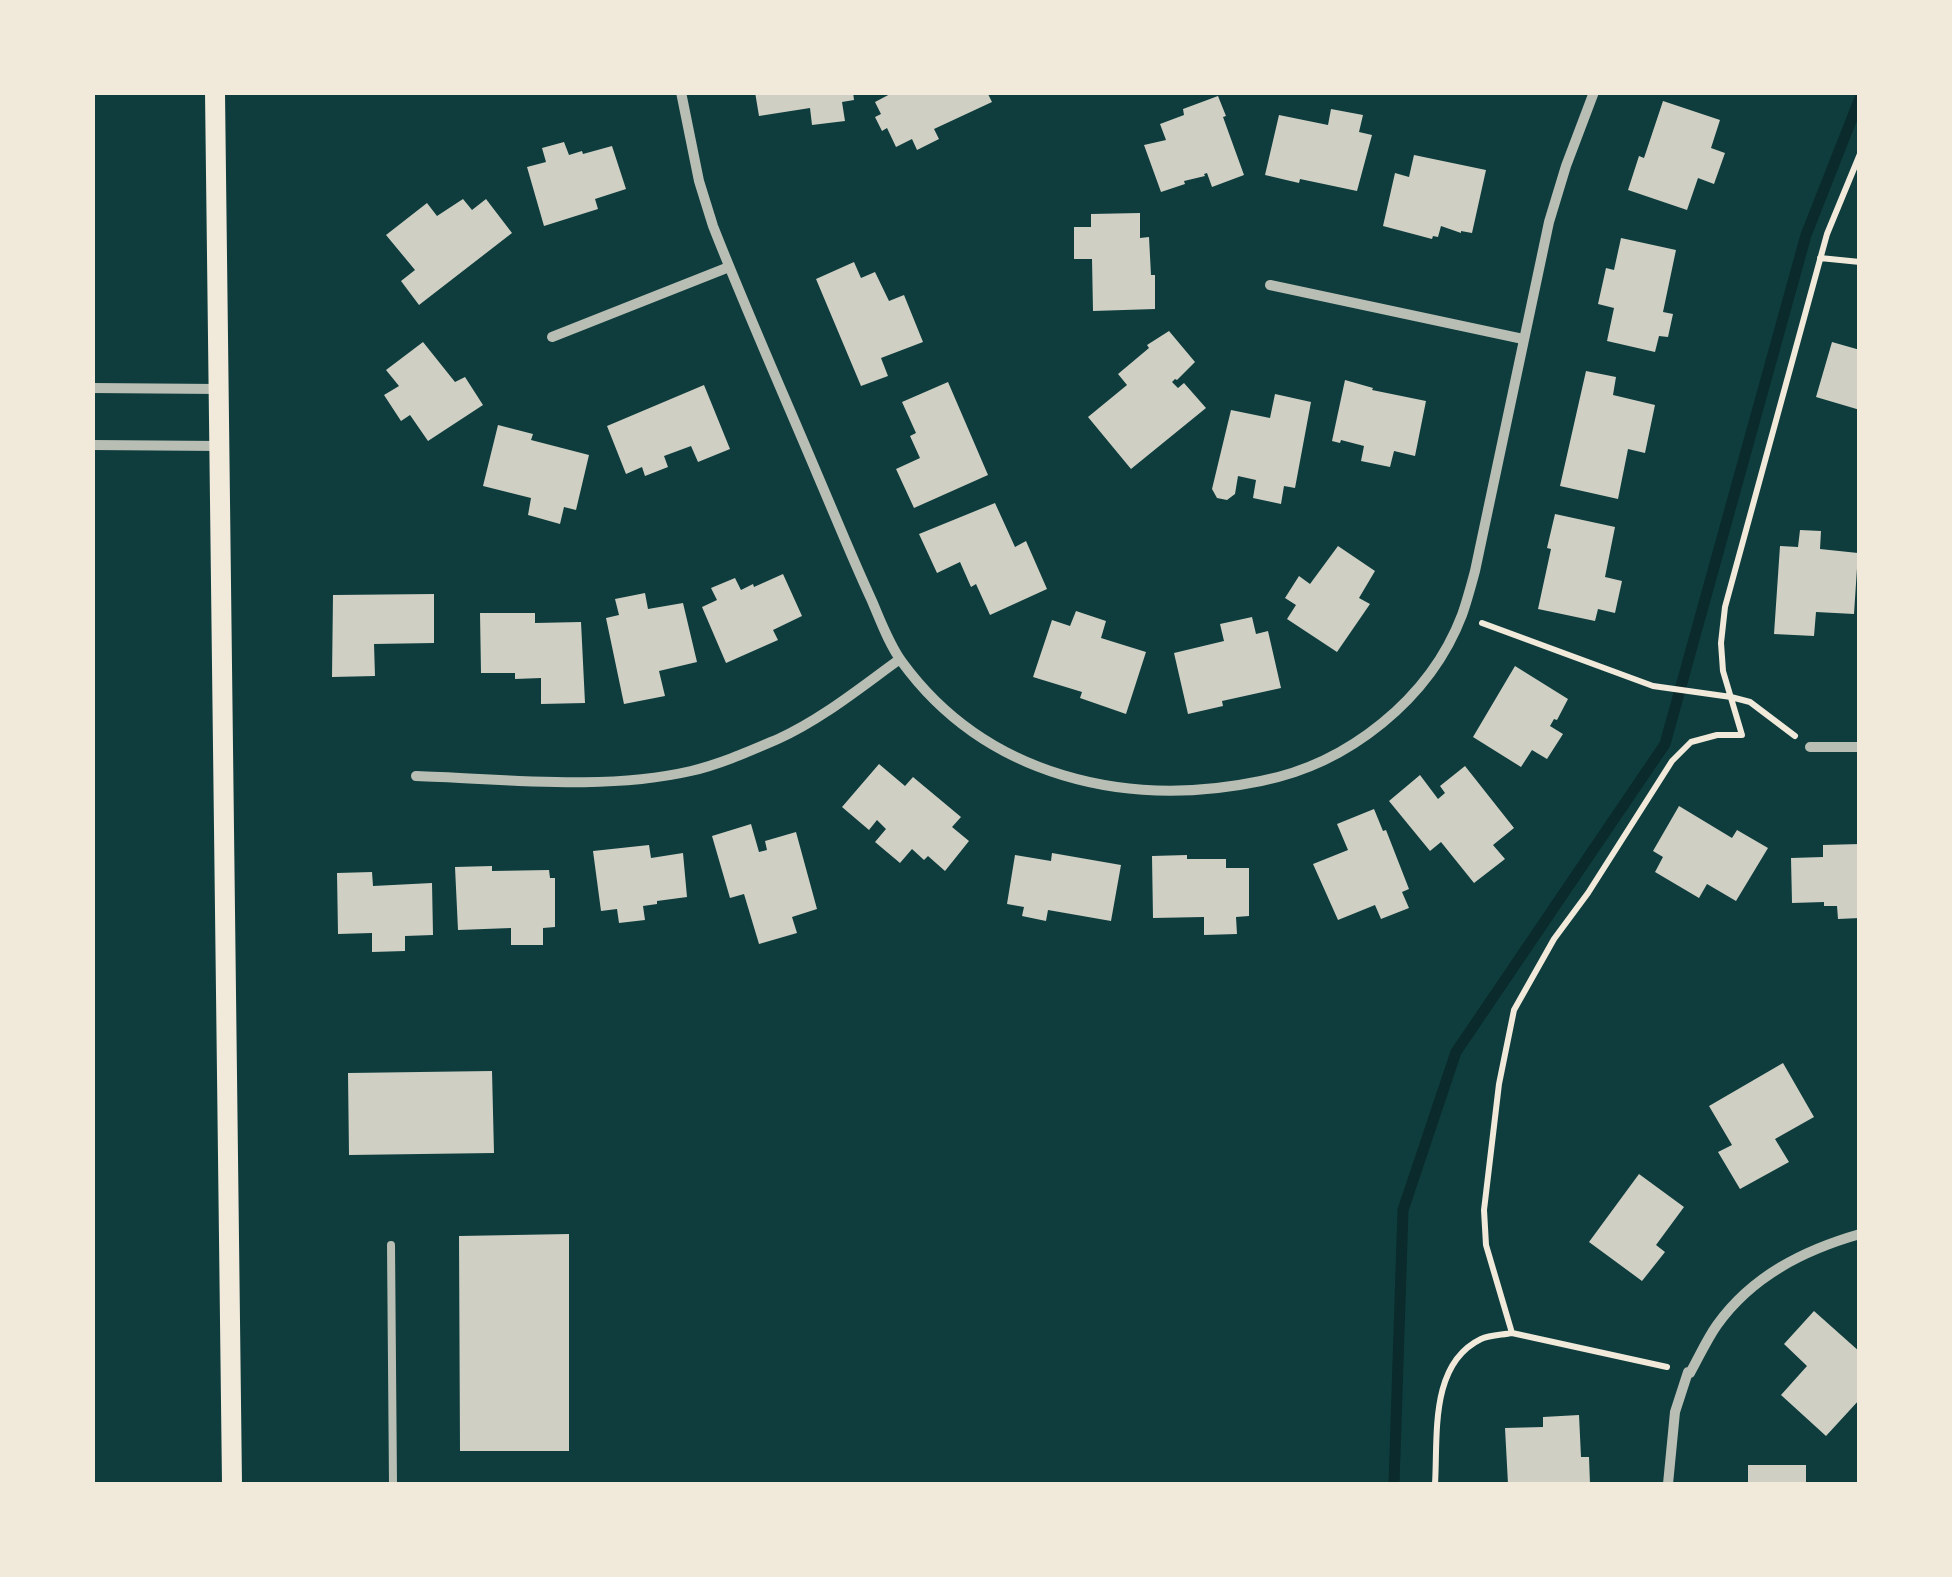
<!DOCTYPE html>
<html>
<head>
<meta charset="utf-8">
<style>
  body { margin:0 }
  #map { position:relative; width:1952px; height:1577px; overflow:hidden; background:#0f3d3e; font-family:Roboto,sans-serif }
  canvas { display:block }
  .frame { position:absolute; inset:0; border:95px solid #f1e9da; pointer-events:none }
</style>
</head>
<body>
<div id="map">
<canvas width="1952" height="1577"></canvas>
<div class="frame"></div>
</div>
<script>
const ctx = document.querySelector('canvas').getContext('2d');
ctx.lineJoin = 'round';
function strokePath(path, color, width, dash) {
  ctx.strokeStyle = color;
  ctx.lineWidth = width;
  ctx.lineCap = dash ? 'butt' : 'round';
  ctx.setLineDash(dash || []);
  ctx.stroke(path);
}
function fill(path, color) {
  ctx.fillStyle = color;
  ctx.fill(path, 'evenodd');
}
strokePath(new Path2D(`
  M 1394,1484 L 1403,1210 L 1456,1052 L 1665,744 L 1806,235 L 1860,98`), '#0a2a2b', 11);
fill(new Path2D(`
  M 755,92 L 853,92 L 854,100 L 842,102 L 845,121 L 812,125 L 810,108 L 759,116 Z
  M 894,92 L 987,92 L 992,102 L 934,129 L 939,139 L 917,150 L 912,139 L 896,147 L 887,128 L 882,131 L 875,117 L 881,114 L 875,102 Z
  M 1218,96 L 1226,116 L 1223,117 L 1244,175 L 1212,187 L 1207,173 L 1204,174 L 1205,176 L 1184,181 L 1185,184 L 1161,192 L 1144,145 L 1166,140 L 1160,124 L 1184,115 L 1183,109 Z
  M 1663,101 L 1720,120 L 1711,148 L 1725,153 L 1714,184 L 1698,178 L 1687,210 L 1628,190 L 1639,156 L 1644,158 Z
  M 1331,109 L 1363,115 L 1359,132 L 1372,135 L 1357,191 L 1300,179 L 1299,183 L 1265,175 L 1279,115 L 1328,125 Z
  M 564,142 L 569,155 L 582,151 L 583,154 L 612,146 L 626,189 L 595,199 L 598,209 L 544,226 L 527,167 L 546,162 L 542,148 Z
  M 1414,155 L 1486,170 L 1472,233 L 1461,231 L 1461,233 L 1441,226 L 1438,237 L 1433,236 L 1432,239 L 1383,226 L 1395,173 L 1409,177 Z
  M 463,199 L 472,210 L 486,199 L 512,233 L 419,305 L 401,281 L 415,270 L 386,235 L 427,203 L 437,216 Z
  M 1140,213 L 1140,238 L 1149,237 L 1151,275 L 1155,275 L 1155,309 L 1093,311 L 1092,259 L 1074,259 L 1074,227 L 1091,227 L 1091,214 Z
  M 1621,238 L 1676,250 L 1663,312 L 1673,314 L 1668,337 L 1659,336 L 1655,352 L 1607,341 L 1614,308 L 1598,304 L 1606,268 L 1614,270 Z
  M 854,262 L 861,278 L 875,272 L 889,301 L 904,295 L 923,342 L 881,358 L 888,376 L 861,386 L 816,279 Z
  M 1169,331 L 1195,362 L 1177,380 L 1175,379 L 1172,382 L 1178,388 L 1184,383 L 1206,408 L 1131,469 L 1088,417 L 1127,385 L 1118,374 L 1149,348 L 1147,345 Z
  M 423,342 L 455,382 L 465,377 L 483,405 L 428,441 L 410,415 L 401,421 L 384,395 L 399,386 L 386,370 Z
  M 1832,342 L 1860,350 L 1860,410 L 1816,397 Z
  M 1586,371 L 1616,377 L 1613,395 L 1655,405 L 1645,453 L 1628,449 L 1618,499 L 1560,486 Z
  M 1345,380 L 1373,388 L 1372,390 L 1426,401 L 1415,456 L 1394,451 L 1390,467 L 1361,461 L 1364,446 L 1341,440 L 1340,443 L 1332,441 Z
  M 948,382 L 988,475 L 914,508 L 896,469 L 920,458 L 910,436 L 916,433 L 902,402 Z
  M 704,385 L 730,449 L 698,462 L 691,446 L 664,456 L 668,467 L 645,476 L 642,467 L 626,474 L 607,426 Z
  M 1275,394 L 1311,402 L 1295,488 L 1284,486 L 1281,504 L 1253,498 L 1256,480 L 1238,476 L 1235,494 L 1227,500 L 1217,498 L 1212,489 L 1231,410 L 1270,418 Z
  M 498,425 L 533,434 L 531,440 L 589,455 L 576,510 L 564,507 L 560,524 L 528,515 L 531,498 L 483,486 Z
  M 995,503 L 1015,547 L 1026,541 L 1047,589 L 990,615 L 976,584 L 971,587 L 960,562 L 937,573 L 919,534 Z
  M 1555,514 L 1615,527 L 1605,577 L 1622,581 L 1615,613 L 1598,609 L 1595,621 L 1538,609 L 1551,549 L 1547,548 Z
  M 1800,530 L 1821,531 L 1820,549 L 1858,553 L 1854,614 L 1816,612 L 1814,636 L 1774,634 L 1780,546 L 1798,547 Z
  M 1338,546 L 1375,571 L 1359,598 L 1370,604 L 1337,652 L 1287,619 L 1296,605 L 1285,598 L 1299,576 L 1310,584 Z
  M 783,574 L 802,616 L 773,630 L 778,640 L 726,663 L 702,607 L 717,600 L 711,588 L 735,578 L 741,590 L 753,584 L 754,587 Z
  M 645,593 L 648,609 L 683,603 L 697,662 L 659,671 L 665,696 L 624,704 L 606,618 L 619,615 L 615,599 Z
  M 434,594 L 434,643 L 374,644 L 375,676 L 332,677 L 333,595 Z
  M 1076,611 L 1106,621 L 1101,638 L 1146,652 L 1126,714 L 1080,698 L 1082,692 L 1033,677 L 1052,620 L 1070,626 Z
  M 480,613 L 535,613 L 535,623 L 581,622 L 585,703 L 541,704 L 541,678 L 515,679 L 515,673 L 481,673 Z
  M 1252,617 L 1256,634 L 1268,631 L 1281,688 L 1222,701 L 1223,706 L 1188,714 L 1174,653 L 1224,641 L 1220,624 Z
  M 1515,666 L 1568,699 L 1557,720 L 1554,719 L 1550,726 L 1563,734 L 1547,759 L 1532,750 L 1521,767 L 1473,737 Z
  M 879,764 L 905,786 L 913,777 L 961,817 L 952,827 L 969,841 L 945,871 L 928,856 L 924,860 L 912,849 L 900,863 L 875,842 L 886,829 L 877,820 L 869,830 L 842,807 Z
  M 1465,766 L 1514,828 L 1493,845 L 1505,859 L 1474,883 L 1441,842 L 1430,851 L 1389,801 L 1420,775 L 1438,799 L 1445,793 L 1440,786 Z
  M 1679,806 L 1732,838 L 1737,830 L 1768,848 L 1736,901 L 1707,884 L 1699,898 L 1655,872 L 1663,857 L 1653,851 Z
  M 1374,809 L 1383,831 L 1386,830 L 1409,889 L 1402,892 L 1409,908 L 1381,919 L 1375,905 L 1338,920 L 1313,864 L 1348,850 L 1337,824 Z
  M 751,824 L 759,852 L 767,850 L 765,841 L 796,832 L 817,909 L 792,917 L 797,933 L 759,944 L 744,894 L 730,898 L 712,836 Z
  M 1860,844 L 1860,918 L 1838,919 L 1837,906 L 1824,906 L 1824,902 L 1792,903 L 1791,858 L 1823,857 L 1823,845 Z
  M 649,845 L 651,858 L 683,853 L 687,897 L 657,901 L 657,904 L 643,906 L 645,920 L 619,923 L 617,909 L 601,911 L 593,851 Z
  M 1052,853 L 1121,865 L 1111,921 L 1048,910 L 1046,921 L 1022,916 L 1024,907 L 1007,904 L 1015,855 L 1051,861 Z
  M 1187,855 L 1187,859 L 1226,859 L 1226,868 L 1249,868 L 1249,916 L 1236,917 L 1237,934 L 1204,935 L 1204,917 L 1153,918 L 1152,856 Z
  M 492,866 L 492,871 L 549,870 L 550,878 L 555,878 L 555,927 L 543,928 L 543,945 L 511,945 L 511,928 L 458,930 L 455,867 Z
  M 372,872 L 373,886 L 432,883 L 433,935 L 405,936 L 405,951 L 372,952 L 372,933 L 338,934 L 337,873 Z
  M 1783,1063 L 1814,1117 L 1775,1139 L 1789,1162 L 1740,1189 L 1718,1152 L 1732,1145 L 1709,1106 Z
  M 492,1071 L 494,1153 L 349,1155 L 348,1073 Z
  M 1639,1174 L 1684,1207 L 1656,1245 L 1665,1252 L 1642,1281 L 1589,1242 Z
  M 569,1234 L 569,1451 L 460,1451 L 459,1236 Z
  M 1814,1311 L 1860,1352 L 1860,1399 L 1826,1436 L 1781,1395 L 1807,1366 L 1784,1344 Z
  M 1579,1415 L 1581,1457 L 1589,1457 L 1590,1484 L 1508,1484 L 1505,1428 L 1543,1427 L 1543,1417 Z
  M 1748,1465 L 1806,1465 L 1806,1484 L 1748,1484 Z`), '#cfcfc3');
strokePath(new Path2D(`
  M 1820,258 L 1860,262
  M 1482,623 L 1653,686 L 1731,697 L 1750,702 L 1795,736
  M 1512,1333 L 1667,1367
  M 1435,1484 C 1438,1437 1429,1364 1481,1339 C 1490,1335 1502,1335 1512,1333 L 1486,1245 L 1484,1210 L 1499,1084 L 1514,1010 L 1554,939 L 1588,893 L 1672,761 L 1691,742 L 1717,735 L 1742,735 L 1723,671 L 1721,643 L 1725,607 L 1827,234 L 1860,154`), '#f1e9da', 6);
strokePath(new Path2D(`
  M 391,1245 L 393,1484`), '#b8beb3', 8);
strokePath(new Path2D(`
  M 681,92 L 699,181 L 713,226 C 746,310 783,393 818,476 C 836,518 853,560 872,601 C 881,622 889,644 902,662 C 986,777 1127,809 1261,781 C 1348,764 1430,699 1462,615 C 1467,601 1471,586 1475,571 L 1549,222 L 1566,166 L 1594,92
  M 1270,285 L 1523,339
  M 552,337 L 729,267
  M 92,388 L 218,389
  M 92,445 L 220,446
  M 1810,747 L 1860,747
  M 416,776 C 505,779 604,791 691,771 C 721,764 750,751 778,739 C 822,719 861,687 900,659
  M 1668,1484 L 1675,1412 L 1688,1372 L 1690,1373 C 1699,1357 1707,1339 1717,1325 C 1752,1276 1804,1250 1860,1234`), '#b8beb3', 10);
strokePath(new Path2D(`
  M 215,92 L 232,1484`), '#f1e9da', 20);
</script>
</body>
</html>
